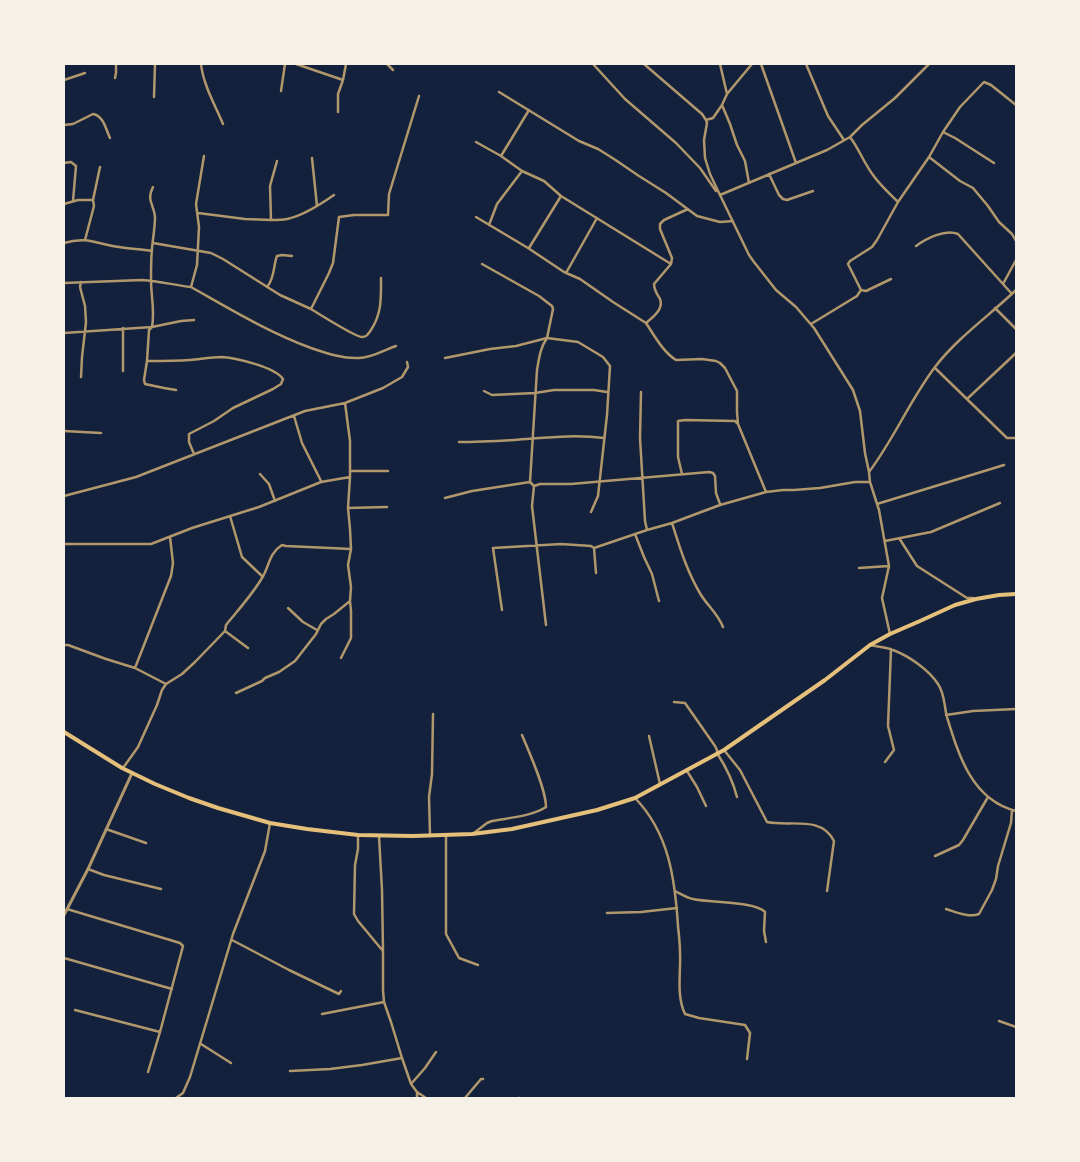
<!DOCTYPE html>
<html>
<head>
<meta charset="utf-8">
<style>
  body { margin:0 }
  #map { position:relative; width:1080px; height:1162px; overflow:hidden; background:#14213d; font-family:Bitter,serif }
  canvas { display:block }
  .frame { position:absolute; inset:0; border:65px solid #f6f1e7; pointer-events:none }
</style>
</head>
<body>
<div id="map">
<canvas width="1080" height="1162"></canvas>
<div class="frame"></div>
</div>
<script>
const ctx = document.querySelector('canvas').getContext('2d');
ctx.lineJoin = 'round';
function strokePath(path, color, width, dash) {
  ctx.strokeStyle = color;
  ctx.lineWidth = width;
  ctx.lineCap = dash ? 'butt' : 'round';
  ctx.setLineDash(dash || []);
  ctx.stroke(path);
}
strokePath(new Path2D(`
  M 201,64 C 203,84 215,105 223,124
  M 296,64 L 343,80 L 338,94 L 338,112
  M 387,64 L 393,70
  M 593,64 L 625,99 L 676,143 L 700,168 L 716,191
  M 644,64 L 702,114 L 706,120 L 707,123 L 704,140 L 705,158 L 710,174 L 720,195 L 749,255 L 754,262 L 776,290 L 796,307 L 814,328 L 853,390 L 860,411 L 865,453 L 869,472
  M 761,64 L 796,163
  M 806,64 L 828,116 L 844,140
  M 115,78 L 116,73 L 116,64
  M 64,80 L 85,73
  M 343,80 L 346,64
  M 281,91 L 285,64
  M 499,92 L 579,141 L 598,149 L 614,159 L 639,176 L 666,193 L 697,216 L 720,222 L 733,221
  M 727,94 L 752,64
  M 154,97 L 155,64
  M 722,105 L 730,124 L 737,145 L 745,161 L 749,183
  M 706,120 L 713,118 L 722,105 L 727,94 L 720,64
  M 64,125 L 73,124 L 93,114 C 104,116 106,130 110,138
  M 943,132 L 955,138 L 994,163
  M 850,137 C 859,149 864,163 873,175 C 880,185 889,193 898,202
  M 476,142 L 501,156 L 522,171 L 544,181 L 561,196 L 671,264
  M 501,156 L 529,110
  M 929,157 L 960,181 L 973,188 L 988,206 L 999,222 L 1012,234 L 1016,241
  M 312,158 L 317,206
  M 64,163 L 71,162 L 76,166 L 73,201
  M 769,174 L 779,195 L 783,199 L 787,200 L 813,191
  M 720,195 L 827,150 L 850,137 L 862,125 L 895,98 L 929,64
  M 64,204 L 78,200 L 93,200
  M 688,209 L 664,220 L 660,224 L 660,229 L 672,258 L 671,264 L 654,284 C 654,290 657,294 660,299 C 664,309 653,317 646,323 C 654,335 663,352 676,360 L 702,359 L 716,361 L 720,363 L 725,368 L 737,391 L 737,412 L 738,424
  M 198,213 L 245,219 L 271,220 L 270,186 L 277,161
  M 476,217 L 528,248 L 564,272 L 580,279 L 613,302 L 646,323
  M 271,220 C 277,220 282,220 287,219 C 303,216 321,204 334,195
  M 489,225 L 497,204 L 522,171
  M 85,240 L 94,206 L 93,200 L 100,167
  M 64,243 C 87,236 97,244 119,247 C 130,249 141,249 152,251
  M 153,243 L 211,253 L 223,259 L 280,295 L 311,309 L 329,273 L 333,263 L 339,217 L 354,215 L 388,215 L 389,194 L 419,96
  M 916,246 C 927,238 945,229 958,234 L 1012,294
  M 529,248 L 561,196
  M 482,264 L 539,296 L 552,306 L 553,309 L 547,338 L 578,342 L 603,357 L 610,366 L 607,415 L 598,496 L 591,512
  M 566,273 L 597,218
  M 64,283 L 142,280 C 159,281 174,285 191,287 L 197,265 L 199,227 L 196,204 L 204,156
  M 1003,284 L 1016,260
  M 191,287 C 230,309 268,332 311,348 C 326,353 343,359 359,358 C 372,358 384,350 396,346
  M 267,287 C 275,278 273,266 277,256 L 282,255 L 292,256
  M 861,290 L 848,264 L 850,261 L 872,247 L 877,240 L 898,202 L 929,157 L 943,132 L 960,107 L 984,82 L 991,85 L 1016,105
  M 861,290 L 866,291 L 891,279
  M 995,308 L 1016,329
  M 311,309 C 319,314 356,337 362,337 C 367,337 368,334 371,330 C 382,313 381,298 381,278
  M 811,324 L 857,296 L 861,290
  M 64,333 L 152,327 C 155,311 151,296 151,280 C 151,269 151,259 152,248 C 153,238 155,227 155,217 C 154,204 146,201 153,187
  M 445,358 L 490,349 L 516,346 L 547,338 C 540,348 539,359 537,370 L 530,482 L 534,486 L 532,506 L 546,625
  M 147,361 C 162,361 176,361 190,360 C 201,359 211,357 222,357 C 236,358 275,367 283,379 L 281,384 L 273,389 L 233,408 L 214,421 L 189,434 L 189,442 L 194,454
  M 935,368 L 1007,438 L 1016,438
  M 123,371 L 123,328
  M 81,377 L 82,357 L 86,322 L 85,306 L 80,287 L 81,282
  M 176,390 L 164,388 L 145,384 L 144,380 L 147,361 L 149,330 L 152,327 L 181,321 L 194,320
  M 484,391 L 492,395 L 535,393 L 554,390 L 594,390 L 607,392
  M 641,392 L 640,438 L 645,521 L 647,530
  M 967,399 L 1016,353
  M 294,416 L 302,443 L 321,481
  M 64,431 L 101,433
  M 459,442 C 478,442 496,441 514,440 C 544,438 573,434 604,438
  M 350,471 L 388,471
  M 260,474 L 269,484 L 275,501
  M 682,474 L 678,457 L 678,421 L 685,420 L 735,421 L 738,424 L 766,492
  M 534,486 L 540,484 L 571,484 L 709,472 L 713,473 L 715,476 L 716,493 L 720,504
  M 64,496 L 136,477 L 305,411 L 345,403 L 383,388 L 402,377 L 408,367 L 407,362
  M 445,498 L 472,491 L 530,482
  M 877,504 L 1004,465
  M 348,508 L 387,507
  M 230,516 L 242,557 L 263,577
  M 672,523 C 680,548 687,572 701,595 C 708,606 718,614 723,627
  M 635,534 L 644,557 L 652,574 L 659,601
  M 899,538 L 917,566 L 967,598 L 973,598
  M 885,541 L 931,532 L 1000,503
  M 64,544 L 151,544 L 192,528 L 259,507 L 321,482 L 350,477
  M 594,548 L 596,573
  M 859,568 L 889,566
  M 288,608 L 303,622 L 317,630
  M 502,610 L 493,548 L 561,544 L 591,546 L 594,548 L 647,530 L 672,523 L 720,505 L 766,492 L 783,490 L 794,490 L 820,488 L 855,482 L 870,482
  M 225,631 L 248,648
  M 890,634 L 882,598 L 889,566 L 879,510 L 870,482 L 869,472 C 894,439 910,400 935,367 C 958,337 989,316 1016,290
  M 64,645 L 68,645 L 106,659 L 135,668 L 166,684
  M 870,645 C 878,647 886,647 893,650 C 909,656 929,670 938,684 C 945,694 944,706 947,717 C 959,756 972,800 1016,811
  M 341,658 L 351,638 L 351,611 L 350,601
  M 135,668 L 171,576 L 173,563 L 170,537
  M 236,693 L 262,681 L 265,678 L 279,672 L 295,661 L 316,634 L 321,624 L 326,619 L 334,614 L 350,601 L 351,587 L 348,565 L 351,549 L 350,529 L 348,508 L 350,477 L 350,441 L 345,403
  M 674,702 L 685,703 L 715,746 L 717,750 L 717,753 C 726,767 733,781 737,797
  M 946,715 L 973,711 L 1016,709
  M 649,736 L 660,784
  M 724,750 L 740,770 L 767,822 C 790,827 821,815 834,841 L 827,891
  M 885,762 L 894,750 L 888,726 L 891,649
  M 123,768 L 138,747 L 157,705 L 162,690 L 166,684 L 182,674 L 195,662 L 225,631 L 226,625 C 238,610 252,595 262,578 C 269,567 269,553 282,545 L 286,546 L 351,549
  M 687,771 L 697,787 L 706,806
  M 635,798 C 669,833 675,879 678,926 C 679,935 680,944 680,953 C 681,973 676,995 685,1014 L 699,1018 L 745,1025 L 750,1033 L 747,1059
  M 106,829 L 146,843
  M 474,833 L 487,823 L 492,821 C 508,818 533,816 546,807 C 546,789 529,752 522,735
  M 358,835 L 358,849 L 355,865 L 354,914 L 358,921 L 383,951 L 383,990 L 384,1002 L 391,1022 L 402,1058 L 411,1084 L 417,1092 L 426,1098
  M 430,835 L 429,797 L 432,774 L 433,714
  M 446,835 L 446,934 L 459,958 L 478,965
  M 379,836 L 382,890 L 383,950
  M 935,856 L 959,845 L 963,840 L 988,797
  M 88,869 L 104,875 L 161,889
  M 675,891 C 681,894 687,898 693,899 C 710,903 755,901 765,912 L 764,931 L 766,942
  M 67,909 L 180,943 L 183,946 L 160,1032 L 75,1010
  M 946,909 C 956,912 969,918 979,914 L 992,890 L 996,879 L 998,866 L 1011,823 L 1012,810
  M 607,913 L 641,912 L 677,908
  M 232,940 L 289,970 L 339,994 L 341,991
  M 64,958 L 172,989
  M 322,1014 L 384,1002
  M 999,1021 L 1016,1027
  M 201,1044 L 231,1063
  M 290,1071 L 330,1069 L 362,1065 L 402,1058
  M 148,1072 L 160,1032
  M 411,1084 L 425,1068 L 436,1052
  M 176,1098 L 183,1093 L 190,1077 L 233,934 L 265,851 L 270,823
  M 417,1098 L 417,1092
  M 465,1098 L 481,1079 L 483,1079
  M 519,1098 L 520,1098`), '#b1986c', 2.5);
strokePath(new Path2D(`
  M 64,915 L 88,869 L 132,773`), '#b1986c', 3);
strokePath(new Path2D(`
  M 64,732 L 122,768 L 155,784 L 189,798 L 218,808 L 270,823 L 307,829 L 358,835 L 413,836 L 472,834 L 512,829 L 597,810 L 635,798 L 724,750 L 825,680 L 870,645 L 890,634 L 920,621 L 955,605 L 976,599 L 999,595 L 1016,594`), '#e5c07b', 4);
</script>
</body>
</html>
